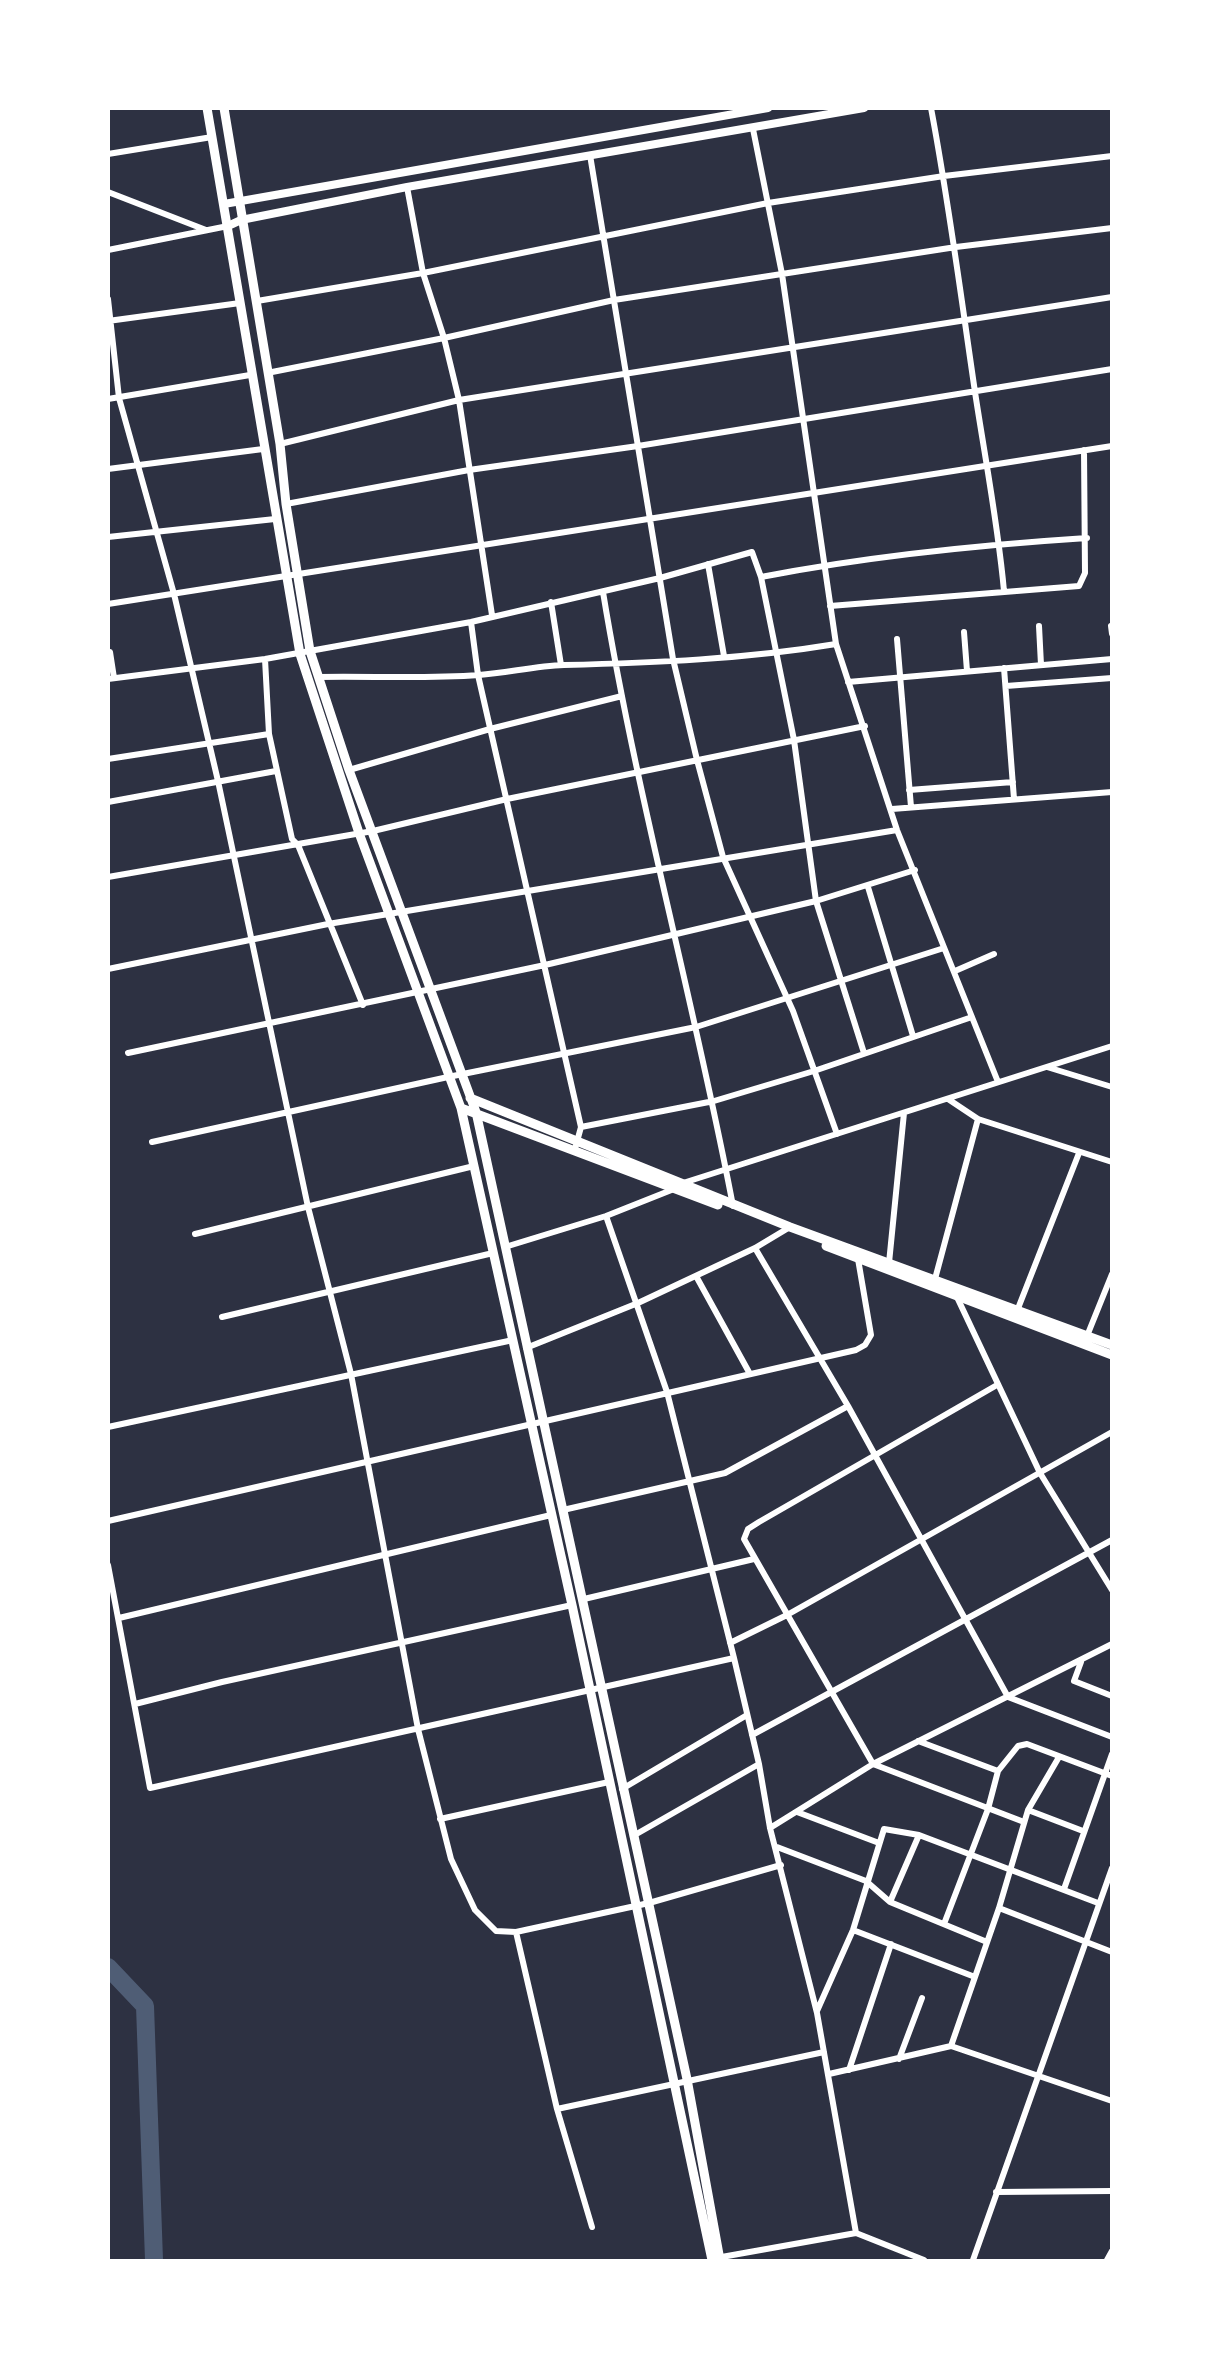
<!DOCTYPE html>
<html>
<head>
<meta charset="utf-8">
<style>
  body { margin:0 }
  #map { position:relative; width:1220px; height:2369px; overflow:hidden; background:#2d3142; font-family:Signika,sans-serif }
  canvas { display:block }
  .frame { position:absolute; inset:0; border:110px solid #fff; pointer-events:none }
</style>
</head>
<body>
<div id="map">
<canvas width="1220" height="2369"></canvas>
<div class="frame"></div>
</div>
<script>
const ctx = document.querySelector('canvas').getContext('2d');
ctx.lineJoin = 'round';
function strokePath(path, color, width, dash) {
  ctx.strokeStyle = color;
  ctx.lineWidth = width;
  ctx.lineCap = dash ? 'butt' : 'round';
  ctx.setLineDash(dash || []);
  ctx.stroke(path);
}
strokePath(new Path2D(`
  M 108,1967 L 145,2006 L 154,2260`), '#4f5d75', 18);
strokePath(new Path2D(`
  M 931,108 C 949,203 961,297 975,392 C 985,458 998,524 1004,591
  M 753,129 L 782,274 L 836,644 L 897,830 L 998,1082
  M 108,154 L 212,137
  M 590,155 L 673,659 L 697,760 L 723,857 L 793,1011 L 837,1134
  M 407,187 L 423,273 L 444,338 L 459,400 L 492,615
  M 108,192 L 206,230
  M 108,250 L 228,226
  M 108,299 L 119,398 L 174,594 L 218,781 L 308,1207 L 351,1374 L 418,1729 L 451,1859 L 475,1910 L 496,1931 L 516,1932 L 557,2109 L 592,2227
  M 257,301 L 423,273 L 768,203 L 944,176 L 1112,156
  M 108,321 L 240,303
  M 267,373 L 444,338 L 614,300 L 956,247 L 1112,228
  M 108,399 L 250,375
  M 280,444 L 459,400 L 1112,297
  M 108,469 L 263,449
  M 286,504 L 469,470 L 638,446 L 1112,369
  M 108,537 L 275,519
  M 708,564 L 724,656
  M 761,577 C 869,556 978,545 1087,538
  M 603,592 C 637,799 694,1000 733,1206
  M 551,602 L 561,665
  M 108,604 L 1112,446
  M 830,606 L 1079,586 L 1085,573 L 1084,450
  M 471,622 L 478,675 L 581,1127 L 575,1149
  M 1039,626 L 1041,665
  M 1111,626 L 1112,634
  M 964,632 L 967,671
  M 897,639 L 911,807
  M 110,652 L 114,678
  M 265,659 L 269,734 L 292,839 L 298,845 L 363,1005
  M 1004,668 L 1014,799
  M 318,677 C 371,676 425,679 479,675 C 507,673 535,666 564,665 C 654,663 746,659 836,644
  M 108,679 L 265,659 L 471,622 L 660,578 L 752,552 L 761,577 L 794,740 L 816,901 L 864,1053
  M 848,682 L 1112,659
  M 1006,686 L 1112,678
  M 108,759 L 269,734
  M 349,770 L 490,729 L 622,696
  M 909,790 L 1013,782
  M 108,802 L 276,771
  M 892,809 L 1112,792
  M 108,877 L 373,831 L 507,799 L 865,726
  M 868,887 L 913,1036
  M 108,969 L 328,924 L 897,830
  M 955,971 L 994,954
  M 128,1053 L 545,965 L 816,901 L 915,870
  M 1047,1067 L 1112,1087
  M 948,1099 L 978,1119 L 1112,1162
  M 581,1127 L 714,1101 L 814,1071 L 972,1017
  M 152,1142 L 448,1077 L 696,1027 L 944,948
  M 683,1183 L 1112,1046
  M 606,1216 L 667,1392 L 734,1658 L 759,1764 L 770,1828 L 817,2013 L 856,2233
  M 195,1234 L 474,1166
  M 505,1247 L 606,1216 L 674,1189
  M 755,1248 L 848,1406 L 1008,1697 L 1112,1737
  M 889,1263 L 904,1113
  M 696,1276 L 750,1374
  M 935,1279 L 978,1119
  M 956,1295 L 1040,1473 L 1112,1590
  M 1017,1311 L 1079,1153
  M 222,1317 L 493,1253
  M 1087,1336 L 1112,1274
  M 526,1348 L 638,1303 L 755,1248 L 790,1227
  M 997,1385 L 759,1522 L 748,1529 L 744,1539 L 873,1764 L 1024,1822
  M 108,1427 L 513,1340
  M 563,1510 L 725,1473 L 848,1406
  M 108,1521 L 856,1350 L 865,1345 L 871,1335 L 858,1259
  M 108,1565 L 150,1788 L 734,1658
  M 584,1599 L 754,1559
  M 119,1618 L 551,1515
  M 730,1643 L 787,1615 L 1112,1432
  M 1081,1662 L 1074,1681 L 1112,1696
  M 135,1704 L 222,1682 L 572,1605
  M 752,1735 L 1112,1540
  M 918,1741 L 998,1771
  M 622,1789 L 747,1715
  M 1028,1810 L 1083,1831
  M 797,1812 L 879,1843
  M 440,1819 L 609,1782
  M 770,1828 L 873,1764 L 1112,1644
  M 633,1836 L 759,1764
  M 777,1847 L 866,1881 L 890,1902 L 987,1942
  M 1064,1889 L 1112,1754
  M 890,1902 L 919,1835
  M 999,1908 L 1112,1952
  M 944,1924 L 988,1809 L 998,1771 L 1018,1746 L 1027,1744 L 1112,1776
  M 853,1930 L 975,1977
  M 516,1932 L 649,1903 L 781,1865
  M 817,2011 L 853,1930 L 884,1829 L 919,1835 L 1098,1903
  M 951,2046 L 999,1908 L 1028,1810 L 1059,1757
  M 899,2059 L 922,1998
  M 849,2070 L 891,1944
  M 829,2074 L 951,2046 L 1112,2101
  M 557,2109 L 824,2052
  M 996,2192 L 1112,2191
  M 716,2258 L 856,2233 L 924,2260
  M 973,2260 L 1112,1868
  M 1107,2260 L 1112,2251`), '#fff', 6);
strokePath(new Path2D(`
  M 224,204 L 768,108
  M 228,226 L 241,220 L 407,187 L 864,108`), '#fff', 8);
strokePath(new Path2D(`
  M 207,108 L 300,654 L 359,833 L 461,1108 L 572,1605 L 712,2260
  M 224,108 L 280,444 L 286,504 L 310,651 L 349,770 L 476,1112 L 687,2079 L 720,2260
  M 470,1098 L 790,1227 L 1112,1345
  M 461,1108 L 718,1205
  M 826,1246 L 1112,1355`), '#fff', 9);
</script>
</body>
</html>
